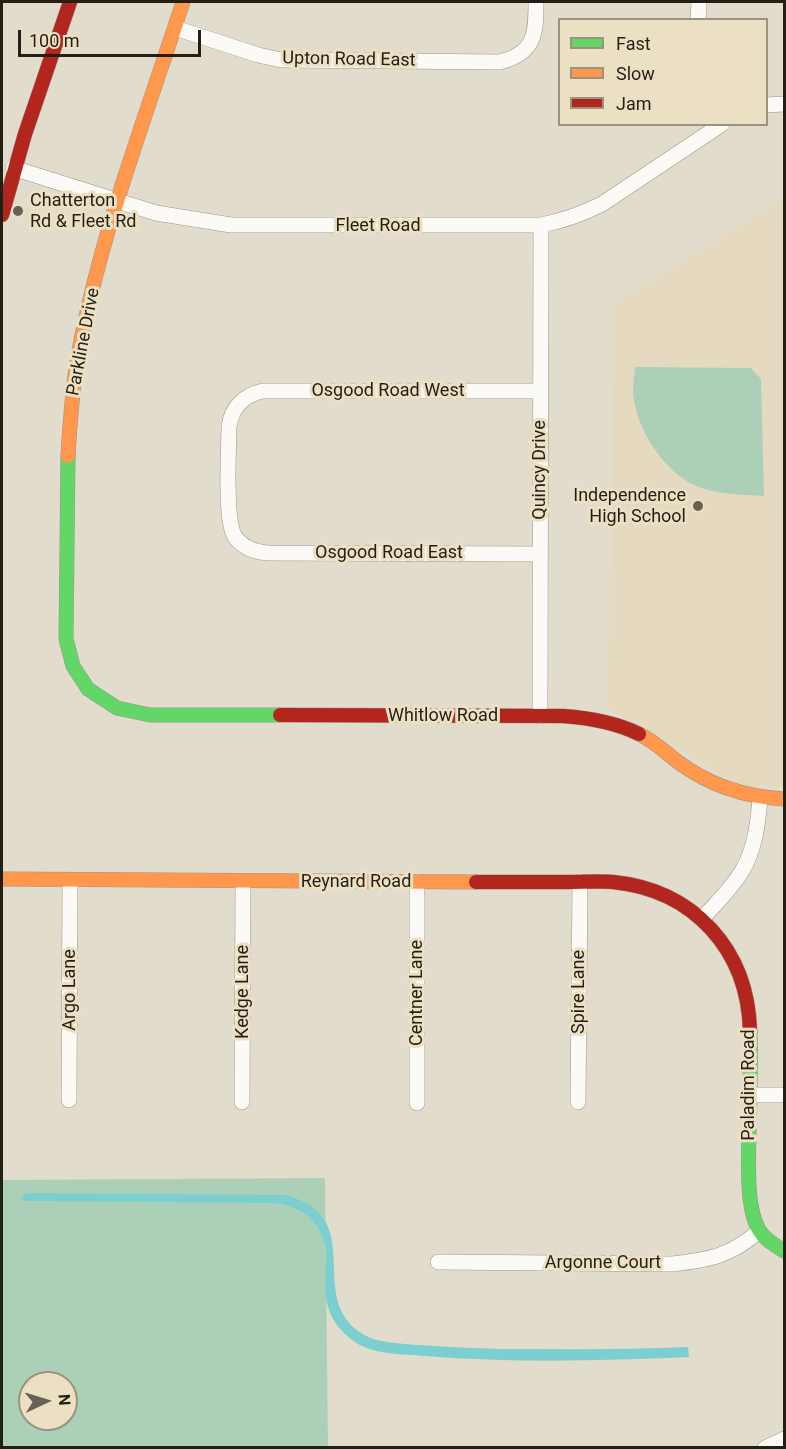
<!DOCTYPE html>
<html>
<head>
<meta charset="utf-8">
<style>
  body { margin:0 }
  #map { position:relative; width:786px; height:1449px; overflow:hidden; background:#e2dccc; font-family:Roboto,sans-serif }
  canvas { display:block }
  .frame { position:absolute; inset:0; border:3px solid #241f15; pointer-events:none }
  .legend { position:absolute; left:558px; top:18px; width:210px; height:108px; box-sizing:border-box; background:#ebe0c3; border:2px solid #9b937d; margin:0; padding:8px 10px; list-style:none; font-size:18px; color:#241f15 }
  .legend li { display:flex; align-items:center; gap:12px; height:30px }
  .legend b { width:30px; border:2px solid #9b937d }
  .north { position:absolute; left:18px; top:1371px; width:60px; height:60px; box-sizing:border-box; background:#ebe0c3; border:2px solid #9b937d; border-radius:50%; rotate:86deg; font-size:16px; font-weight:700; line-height:24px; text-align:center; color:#241f15 }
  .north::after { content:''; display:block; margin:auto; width:21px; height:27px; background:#666155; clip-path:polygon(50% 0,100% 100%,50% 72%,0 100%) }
  .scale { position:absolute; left:18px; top:30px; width:183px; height:27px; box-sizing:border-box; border:3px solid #241f15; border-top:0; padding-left:8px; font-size:18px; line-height:21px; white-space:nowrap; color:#241f15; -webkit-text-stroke:4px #ebe0c3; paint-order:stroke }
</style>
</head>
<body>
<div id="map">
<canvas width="786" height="1449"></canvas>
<div class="frame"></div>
<ul class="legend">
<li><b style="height:8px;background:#63d668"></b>Fast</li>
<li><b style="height:8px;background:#ff974d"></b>Slow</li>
<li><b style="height:8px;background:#b3261e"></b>Jam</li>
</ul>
<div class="north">N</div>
<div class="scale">100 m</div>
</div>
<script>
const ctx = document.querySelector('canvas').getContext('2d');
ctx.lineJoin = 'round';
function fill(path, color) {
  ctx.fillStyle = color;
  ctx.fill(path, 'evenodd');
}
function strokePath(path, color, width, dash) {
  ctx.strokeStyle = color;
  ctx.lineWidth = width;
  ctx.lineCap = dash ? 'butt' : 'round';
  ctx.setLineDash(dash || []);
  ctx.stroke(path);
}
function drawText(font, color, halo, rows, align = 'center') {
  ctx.font = font + ' Roboto,sans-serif';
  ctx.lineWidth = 6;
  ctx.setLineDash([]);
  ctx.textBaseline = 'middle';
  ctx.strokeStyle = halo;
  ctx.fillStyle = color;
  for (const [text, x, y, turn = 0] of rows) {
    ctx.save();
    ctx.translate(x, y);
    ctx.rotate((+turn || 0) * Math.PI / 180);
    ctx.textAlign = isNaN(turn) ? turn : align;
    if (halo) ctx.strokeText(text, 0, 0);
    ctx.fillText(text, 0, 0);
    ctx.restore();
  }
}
fill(new Path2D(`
  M 784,198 L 784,787 L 741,786 L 608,708 L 615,305 Z`), '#e5dabf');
fill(new Path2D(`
  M 635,367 L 751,368 L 761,379 L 764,496 C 744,495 712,494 694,485 C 664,470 639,433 634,400 C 632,389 634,378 635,367 Z
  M 325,1178 L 328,1447 L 2,1447 L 2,1180 ZM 30,1383 L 66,1383 L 66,1419 L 30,1419 Z`), '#acd0b7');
fill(new Path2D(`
  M 26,1193 L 286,1195 C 365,1217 311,1286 353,1327 C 360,1333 368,1338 377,1340 C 390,1343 404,1344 418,1345 C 445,1347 472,1348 500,1349 C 563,1349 625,1350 688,1347 L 689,1357 C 601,1361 512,1363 425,1356 C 403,1354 378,1355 358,1344 C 346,1337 333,1323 329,1310 C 322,1291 327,1270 326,1251 C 323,1223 301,1205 274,1203 L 26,1201 L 20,1199 Z`), '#7ccfd0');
const street = new Path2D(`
  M 698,20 L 699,2
  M 175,28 L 258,55 L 281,60 L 500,62 C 535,53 536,34 536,2
  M 766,105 L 784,104
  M 13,168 L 156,213 L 231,225 L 541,225 C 563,221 582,214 602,204 L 722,124
  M 540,554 L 268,553 C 255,552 243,548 235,537 C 224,520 229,449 229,426 C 232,407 244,395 263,391 L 540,391
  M 540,716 L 541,225
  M 703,918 C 716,903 732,888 742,871 C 755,849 758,823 760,798
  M 750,1095 L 784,1095
  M 69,1100 L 70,881
  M 242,1102 L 243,882
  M 578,1102 L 580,882
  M 417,1103 L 417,882
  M 438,1262 L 672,1264 C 709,1260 731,1256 759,1231
  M 765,1448 L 784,1439`);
const fast = new Path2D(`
  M 68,456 L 66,639 L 73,666 L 88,689 L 117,708 L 150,715 L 280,715
  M 750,1031 C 751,1064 750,1096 749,1129 C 749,1157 745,1206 759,1230 C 765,1240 775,1245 784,1251`);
const slow = new Path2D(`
  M 68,456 C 70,423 72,389 78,356 C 100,235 145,119 183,2
  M 639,734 C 654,741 665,752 678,762 C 709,785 745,797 784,799
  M 2,879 L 476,882`);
const jam = new Path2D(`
  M 2,215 L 25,134 L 70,2
  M 280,715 L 563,716 C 590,718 615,722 639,734
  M 476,882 C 506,882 537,882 567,882 C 582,882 598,881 613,882 C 694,890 748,950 750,1031`);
strokePath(street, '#9b968a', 16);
strokePath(fast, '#9b968a', 15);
strokePath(slow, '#9b968a', 15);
strokePath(jam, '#9b968a', 15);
strokePath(street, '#fbfaf7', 15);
strokePath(fast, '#63d668', 14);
strokePath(slow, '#ff974d', 14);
strokePath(jam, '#b3261e', 14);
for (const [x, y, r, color] of [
  [18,211,6,"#666155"],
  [698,506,6,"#666155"]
]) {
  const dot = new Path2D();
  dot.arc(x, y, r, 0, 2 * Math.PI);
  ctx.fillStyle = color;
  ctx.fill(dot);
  strokePath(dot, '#ebe0c3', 2);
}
drawText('18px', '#241f15', '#ebe0c3', [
  ["Upton Road East",349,60,1],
  ["Fleet Road",378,226],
  ["Parkline Drive",84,342,-79],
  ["Osgood Road West",388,391],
  ["Quincy Drive",540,470,-90],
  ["Osgood Road East",389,553],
  ["Whitlow Road",443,716],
  ["Reynard Road",356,882],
  ["Argo Lane",70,990,-90],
  ["Kedge Lane",243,992,-90],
  ["Spire Lane",579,992,-90],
  ["Centner Lane",417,993,-90],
  ["Paladim Road",749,1085,-90],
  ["Argonne Court",603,1263]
]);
drawText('18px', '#241f15', '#ebe0c3', [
  ["Chatterton",30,201],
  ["Rd & Fleet Rd",30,222],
  ["Independence",686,496,"right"],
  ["High School",686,517,"right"]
], 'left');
</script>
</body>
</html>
